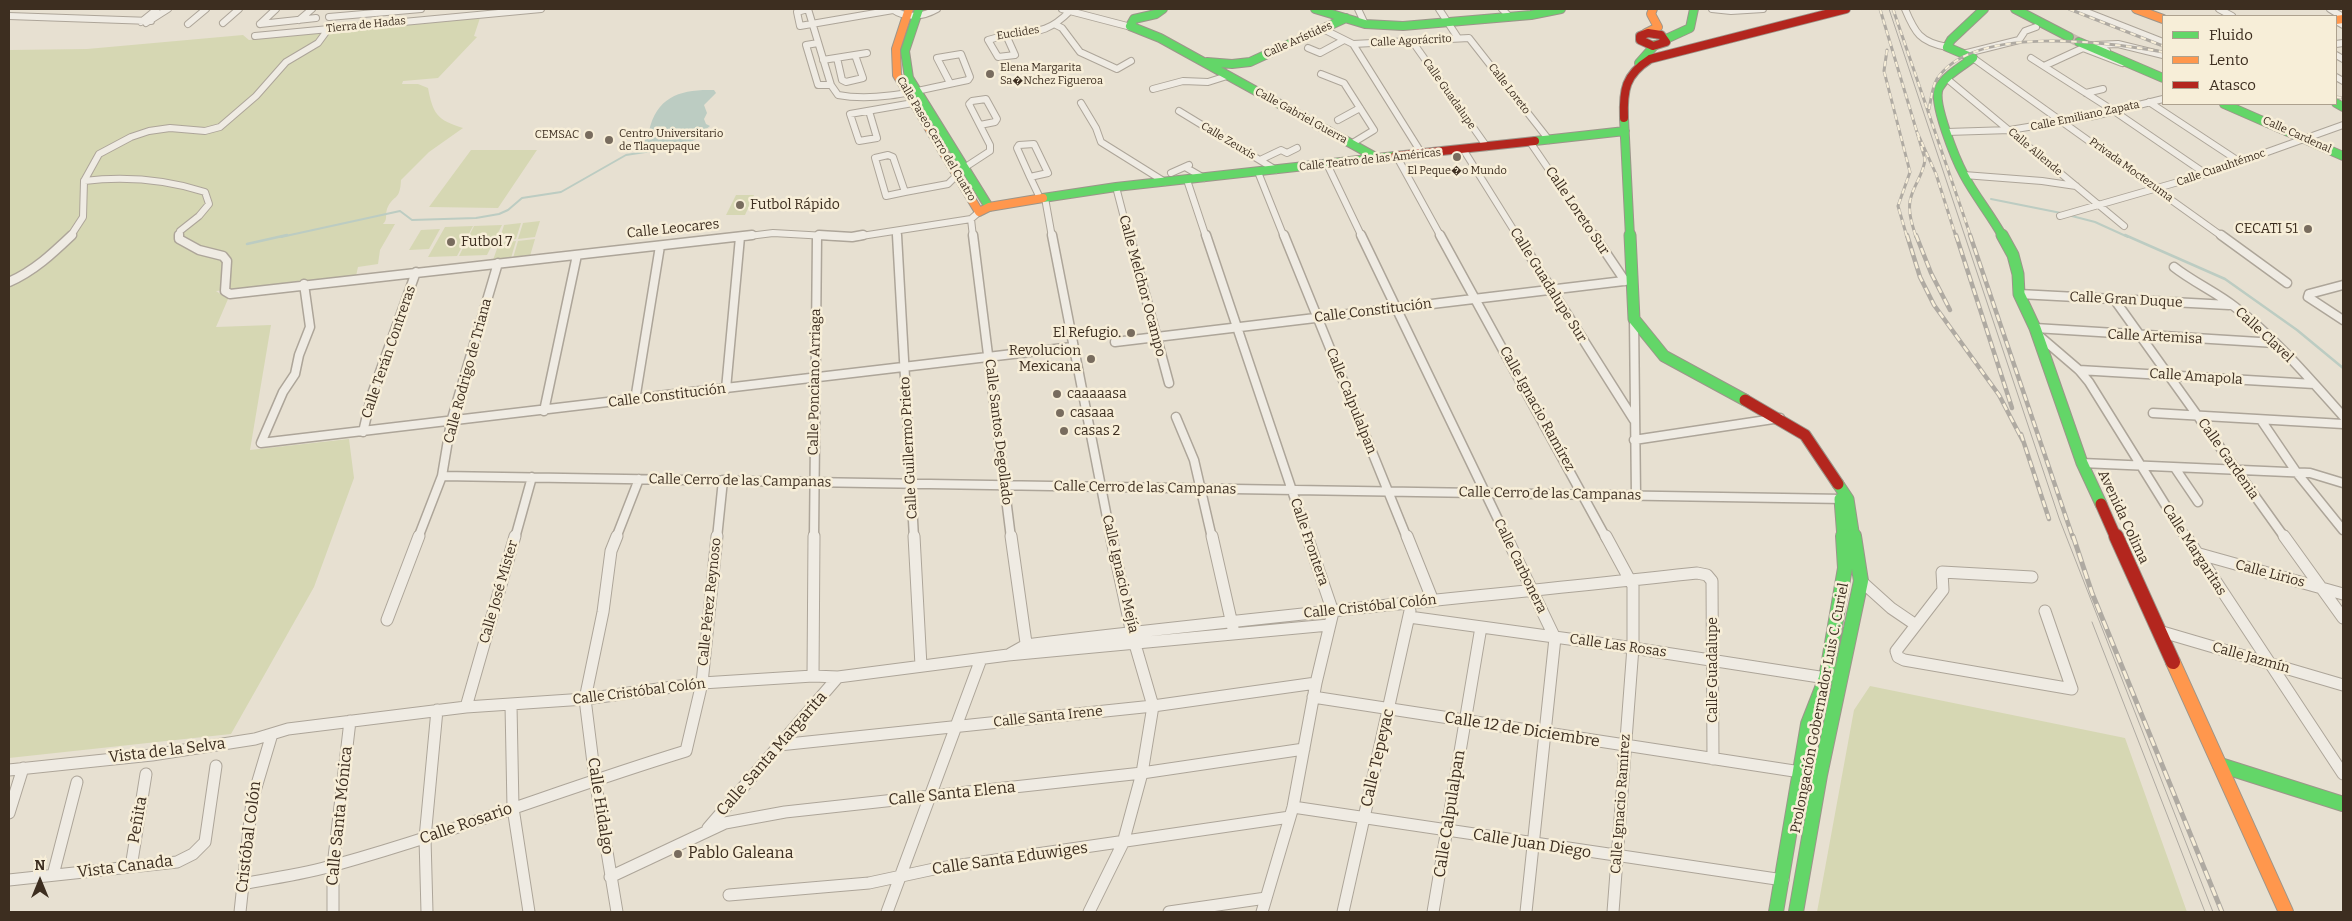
<!DOCTYPE html>
<html>
<head>
<meta charset="utf-8">
<style>
  body { margin:0 }
  #map { position:relative; width:2352px; height:921px; overflow:hidden; background:#e7e0d1; font-family:Bitter,serif }
  canvas { display:block }
  .frame { position:absolute; inset:0; border:10px solid #3d2e20; pointer-events:none }
  .legend { position:absolute; left:2162px; top:15px; width:175px; height:90px; box-sizing:border-box; background:#f7eed8; border:1px solid #ada18e; margin:0; padding:6px 9px; list-style:none; font-size:15px; color:#3d2e20 }
  .legend li { display:flex; align-items:center; gap:10px; height:25px }
  .legend b { width:25px; border:1px solid #ada18e }
  .north { position:absolute; left:15px; top:856px; width:50px; height:50px; -webkit-text-stroke:4px #f7eed8; paint-order:stroke; rotate:0deg; font-size:14px; font-weight:700; line-height:20px; text-align:center; color:#3d2e20 }
  .north::after { content:''; display:block; margin:auto; width:18px; height:22px; background:#3d2e20; clip-path:polygon(50% 0,100% 100%,50% 72%,0 100%) }
</style>
</head>
<body>
<div id="map">
<canvas width="2352" height="921"></canvas>
<div class="frame"></div>
<ul class="legend">
<li><b style="height:6px;background:#63d668"></b>Fluido</li>
<li><b style="height:6px;background:#ff974d"></b>Lento</li>
<li><b style="height:6px;background:#b3261e"></b>Atasco</li>
</ul>
<div class="north">N</div>
</div>
<script>
const ctx = document.querySelector('canvas').getContext('2d');
ctx.lineJoin = 'round';
function fill(path, color) {
  ctx.fillStyle = color;
  ctx.fill(path, 'evenodd');
}
function strokePath(path, color, width, dash) {
  ctx.strokeStyle = color;
  ctx.lineWidth = width;
  ctx.lineCap = dash ? 'butt' : 'round';
  ctx.setLineDash(dash || []);
  ctx.stroke(path);
}
function drawText(font, color, halo, rows, align = 'center') {
  ctx.font = font + ' Bitter,serif';
  ctx.lineWidth = 5;
  ctx.setLineDash([]);
  ctx.textBaseline = 'middle';
  ctx.strokeStyle = halo;
  ctx.fillStyle = color;
  for (const [text, x, y, turn = 0] of rows) {
    ctx.save();
    ctx.translate(x, y);
    ctx.rotate((+turn || 0) * Math.PI / 180);
    ctx.textAlign = isNaN(turn) ? turn : align;
    if (halo) ctx.strokeText(text, 0, 0);
    ctx.fillText(text, 0, 0);
    ctx.restore();
  }
}
fill(new Path2D(`
  M 480,18 L 474,36 L 477,37 L 438,78 L 403,81 L 402,84 L 418,84 L 428,88 C 433,114 437,120 463,128 L 429,152 L 401,180 C 400,202 393,194 387,209 C 385,215 388,219 383,224 L 395,224 L 380,250 L 378,264 L 358,267 L 356,276 L 216,291 L 228,299 L 216,327 L 271,325 L 250,450 L 349,439 L 354,478 L 314,587 L 231,734 L 9,758 L 9,50 L 87,49 L 243,35 L 249,40 Z
  M 471,150 L 537,150 L 498,208 L 429,207 Z
  M 736,195 L 754,195 L 745,215 L 726,215 Z
  M 540,221 L 535,237 L 518,239 L 523,223 Z
  M 521,223 L 516,239 L 499,241 L 504,225 Z
  M 502,225 L 487,255 L 459,256 L 474,226 Z
  M 473,226 L 457,256 L 428,257 L 445,227 Z
  M 440,229 L 429,249 L 409,250 L 421,230 Z
  M 535,239 L 530,256 L 513,258 L 518,241 Z
  M 516,241 L 511,258 L 493,260 L 499,243 Z
  M 1870,686 L 2125,738 L 2187,912 L 1817,912 L 1854,710 Z`), '#d6d7b3');
fill(new Path2D(`
  M 714,90 L 716,93 L 704,105 L 707,113 L 704,119 L 706,124 L 710,126 L 705,130 L 704,135 L 683,146 L 647,147 L 644,145 C 644,139 648,136 649,131 C 657,96 681,89 714,90 Z`), '#bcccc2');
strokePath(new Path2D(`
  M 1991,199 L 2061,213
  M 2068,215 L 2095,222 L 2128,237
  M 281,237 L 400,211 L 412,220 L 476,218 L 499,214 L 508,210 L 522,198 L 561,192 L 626,155 L 677,147`), '#bcccc2', 2);
strokePath(new Path2D(`
  M 2125,235 L 2225,279 L 2297,330 L 2343,368
  M 247,244 L 287,235`), '#bcccc2', 2.5);
strokePath(new Path2D(`
  M 2069,37 L 2079,42`), '#c5bcae', 10, [10, 5]);
const streetFar2 = new Path2D(`
  M 808,9 L 831,85 L 838,95 C 880,103 927,88 968,80 L 970,77 L 961,54 L 937,58 L 950,83
  M 808,9 L 797,12 L 800,26 L 893,10
  M 892,9 C 906,19 923,17 937,9
  M 1062,9 L 1131,27
  M 1358,9 L 1365,24
  M 1439,9 L 1458,38
  M 1502,9 L 1510,17
  M 1712,9 L 1731,11 L 1763,9
  M 1905,9 C 1915,33 1920,42 1947,47
  M 2079,9 L 2163,42
  M 2219,9 L 2232,16
  M 2330,9 L 2343,17
  M 9,16 L 151,21
  M 329,17 L 421,9
  M 299,20 L 312,9
  M 2336,21 L 2343,25
  M 141,22 L 157,9
  M 146,23 L 168,9
  M 223,23 L 239,9
  M 188,24 L 206,9
  M 260,24 L 316,18
  M 260,24 L 276,9
  M 1056,25 L 1062,28 L 1080,52 L 1117,69 L 1131,61
  M 1323,29 L 1353,44 L 1422,154
  M 1006,35 L 1015,55 L 998,57 L 988,40 Z
  M 1006,35 C 1036,31 1047,34 1070,11
  M 255,36 L 541,9
  M 1412,41 L 1487,147
  M 818,43 L 806,45 L 818,85 L 831,85
  M 1353,44 L 1469,38 L 1549,140
  M 2336,44 L 2343,43
  M 1308,48 L 1320,53 L 1344,40
  M 2107,51 L 2095,45 L 2118,44 L 2163,55
  M 1963,54 L 2019,40 L 2025,31 L 2036,27
  M 2336,55 L 2343,59
  M 837,58 L 842,80 L 846,82 L 863,78 L 855,55
  M 1973,58 L 2223,237
  M 2031,58 L 2114,111 L 2206,174
  M 823,60 L 867,53
  M 2044,66 L 2083,48 L 2122,63
  M 1321,74 L 1344,83 L 1374,130 L 1351,144
  M 2336,77 L 2343,81
  M 1946,78 L 2124,226
  M 1153,89 L 1183,81 L 1208,82 L 1227,76
  M 2086,93 L 2103,89
  M 2149,102 L 2240,162
  M 1081,103 L 1096,128 L 1101,142 L 1165,182
  M 869,111 L 877,138 L 859,141 L 850,114 L 913,103
  M 1179,111 L 1276,170
  M 1338,120 L 1360,108
  M 1947,132 L 2010,130 L 2094,116 L 2163,99
  M 1530,142 L 1595,237
  M 1034,144 L 1048,173 L 1030,177 L 1017,148 L 1019,145 Z
  M 1463,149 L 1518,237
  M 888,155 L 893,157 L 905,192 L 886,196 L 875,158 Z
  M 1397,157 L 1441,237
  M 1260,160 L 1281,150 L 1287,153 L 1297,148
  M 1327,164 L 1362,237
  M 1185,167 L 1204,178
  M 1258,172 L 1284,237
  M 1171,173 L 1189,165
  M 1964,175 L 2042,181 L 2076,186
  M 1030,177 L 1040,198
  M 1187,180 L 1206,237
  M 84,181 C 126,176 164,179 205,192 L 209,204 L 199,216 L 180,231 L 179,237
  M 1116,187 L 1129,237
  M 905,192 L 948,184 L 964,168 L 990,151 L 990,145 L 969,104 L 972,101 L 986,99 L 997,119 L 995,122 L 980,125
  M 1045,198 L 1052,237
  M 2060,216 L 2206,174 L 2343,125
  M 971,219 L 973,237
  M 897,231 L 897,237
  M 70,237 L 83,217 L 84,181 L 99,154 L 131,137 L 149,131 L 170,128 L 205,131 L 220,127 L 256,96 L 286,62 L 318,43 L 329,28
  M 741,237 L 773,233 L 844,237
  M 855,237 L 971,219 L 979,212`);
const streetFar1 = new Path2D(`
  M 179,235 L 179,239 L 199,250 L 223,256 L 227,261 L 225,291 L 230,294 L 752,235
  M 819,235 L 852,237 L 863,235
  M 897,235 L 914,538
  M 973,235 L 1011,538
  M 1052,235 L 1111,538
  M 1129,235 L 1169,383
  M 1206,235 L 1308,538
  M 1284,235 L 1407,538
  M 1361,235 L 1507,538
  M 1440,235 L 1606,538
  M 1517,235 L 1634,420
  M 1594,235 L 1625,281
  M 2221,235 L 2287,283
  M 2174,267 C 2193,282 2216,292 2235,307 C 2275,338 2309,378 2343,416
  M 9,282 C 34,271 52,254 72,235
  M 304,284 L 310,327 L 299,355 L 295,374 L 283,392 L 261,443 L 1072,347
  M 2019,294 L 2229,305
  M 2309,294 L 2308,297 L 2343,320
  M 2309,294 L 2343,285
  M 2114,299 L 2285,538
  M 1634,319 L 1636,496
  M 2035,328 L 2275,343
  M 2037,334 L 2079,370 L 2089,382 L 2186,538
  M 1115,342 L 1632,280
  M 2079,370 L 2314,384
  M 726,389 L 740,237
  M 635,400 L 660,246
  M 544,411 L 577,255
  M 2153,413 L 2343,424
  M 1176,417 L 1194,460 L 1212,538
  M 2261,420 L 2297,473 L 2343,530
  M 363,432 L 372,394 L 416,272
  M 1634,440 L 1780,418
  M 2082,463 L 2310,473 L 2343,483
  M 2175,468 L 2198,502
  M 442,476 L 1844,499
  M 418,538 L 442,476 L 451,422 L 498,263
  M 515,538 L 532,477
  M 616,538 L 639,479
  M 717,538 L 723,480
  M 814,538 L 817,237`);
const street = new Path2D(`
  M 617,536 L 611,551 L 603,612 L 585,699 L 595,779 L 617,912
  M 914,536 L 921,666
  M 1011,536 L 1027,650
  M 1212,536 L 1234,633
  M 1407,536 L 1433,601
  M 1506,536 L 1555,638 L 1526,912
  M 1606,536 L 1633,586 L 1633,647 L 1613,912
  M 2186,536 L 2343,774
  M 2284,536 L 2343,618
  M 2196,553 L 2343,594
  M 2032,577 L 1942,572 L 1943,590 L 1896,651 L 1898,657 L 1904,660 L 2072,689 L 2045,611
  M 1861,581 L 1891,608 L 1916,625
  M 1409,617 L 1620,646 L 1826,678
  M 387,620 L 419,536
  M 2159,631 L 2343,685
  M 1010,654 L 1026,645 C 1249,618 1473,597 1697,573 L 1707,575 L 1712,581 L 1713,759
  M 813,676 L 814,536
  M 1313,697 L 1820,775
  M 511,705 L 513,808 L 529,912
  M 466,707 L 515,536
  M 779,745 L 1153,706 L 1316,683
  M 9,770 L 152,755 L 255,739 L 288,729 L 466,707 L 585,699 L 702,683 L 813,676 L 838,677 L 1008,655 L 1329,625
  M 1293,807 L 1783,880
  M 9,813 L 23,768
  M 708,828 L 838,677
  M 131,867 L 146,774
  M 53,875 L 77,782
  M 610,877 L 725,823 L 785,812 L 1142,773 L 1304,749
  M 9,880 L 177,862 L 193,854 L 205,842 L 216,766
  M 242,884 C 273,878 305,874 335,865 C 454,832 568,787 686,751 L 702,683 L 717,536
  M 729,895 L 869,883 L 934,869 L 1290,817
  M 240,912 L 252,801 L 272,734
  M 333,912 L 333,866 L 350,721
  M 427,912 L 425,838 L 437,710
  M 887,912 L 981,659
  M 1089,912 L 1123,843 L 1142,773 L 1153,706 L 1132,634 L 1111,536
  M 1169,912 L 1266,898
  M 1262,912 L 1293,807 L 1316,683 L 1333,612 L 1307,536
  M 1343,912 L 1410,611
  M 1433,912 L 1481,627`);
const fastFar2 = new Path2D(`
  M 919,9 L 905,51 L 909,78 L 989,207
  M 1163,9 L 1156,14 L 1134,19 L 1130,26 L 1160,38 L 1379,159
  M 1315,9 L 1365,24 L 1403,26 L 1531,15 L 1561,9
  M 2015,9 L 2069,37
  M 1666,39 L 1690,28 L 1694,9
  M 2079,42 L 2163,78
  M 1973,58 C 1961,67 1946,75 1939,88 C 1932,102 1956,160 1964,175 C 1975,196 1991,215 2003,237
  M 1973,58 L 1947,47 L 1951,40 L 1984,9
  M 1207,62 L 1232,64 L 1250,62 L 1346,18
  M 1639,63 L 1655,45
  M 2336,103 L 2343,107
  M 2224,104 L 2343,156
  M 1624,118 L 1630,237
  M 1535,141 L 1625,131
  M 1043,198 L 1116,187 L 1395,156`);
const fastFar1 = new Path2D(`
  M 1630,235 L 1634,319 L 1664,356 L 1745,400
  M 2002,235 L 2013,255 L 2018,274 L 2019,294 L 2035,328 L 2082,463 L 2101,504
  M 1838,484 L 1848,499 L 1854,538
  M 1840,499 L 1843,538`);
const fast = new Path2D(`
  M 2220,765 L 2343,804
  M 1776,912 L 1808,724 L 1826,678 L 1845,568 L 1843,536
  M 1796,912 L 1820,775 L 1861,581 L 1854,536`);
const slowFar1 = new Path2D(`
  M 909,9 L 896,49 L 897,75 L 979,212 L 989,207 L 1043,198
  M 2136,9 L 2163,19
  M 2336,20 L 2343,19
  M 1646,33 L 1658,27 L 1651,14 L 1653,9`);
const slow = new Path2D(`
  M 2173,662 L 2286,912`);
const jamFar2 = new Path2D(`
  M 1648,33 L 1661,35 L 1666,42 L 1653,46 L 1640,40 L 1640,36 Z
  M 1624,118 C 1623,90 1625,75 1650,59 L 1846,9
  M 1395,156 L 1535,141`);
const jamFar1 = new Path2D(`
  M 1745,400 L 1805,435 L 1838,484
  M 2101,504 L 2116,538`);
const jam = new Path2D(`
  M 2116,536 L 2173,662`);
strokePath(streetFar2, '#ada599', 8);
strokePath(streetFar1, '#ada599', 11);
strokePath(street, '#ada599', 13);
strokePath(fastFar2, '#9c958a', 10);
strokePath(fastFar1, '#9c958a', 13);
strokePath(fast, '#9c958a', 16);
strokePath(slowFar1, '#9c958a', 10);
strokePath(slow, '#9c958a', 16);
strokePath(jamFar2, '#9c958a', 10);
strokePath(jamFar1, '#9c958a', 13);
strokePath(jam, '#9c958a', 16);
strokePath(streetFar2, '#efebe3', 6);
strokePath(streetFar1, '#efebe3', 8);
strokePath(street, '#efebe3', 11);
strokePath(fastFar2, '#63d668', 8);
strokePath(fastFar1, '#63d668', 11);
strokePath(fast, '#63d668', 14);
strokePath(slowFar1, '#ff974d', 8);
strokePath(slow, '#ff974d', 14);
strokePath(jamFar2, '#b3261e', 8);
strokePath(jamFar1, '#b3261e', 11);
strokePath(jam, '#b3261e', 14);
strokePath(new Path2D(`
  M 1889,9 L 2059,518 L 2213,912
  M 2092,622 L 2205,912`), '#afaaa2', 1);
const railFar2 = new Path2D(`
  M 1880,9 L 1925,159 C 1924,173 1915,183 1911,197 C 1907,210 1912,224 1916,237
  M 1893,9 L 1971,237
  M 2069,9 L 2163,46
  M 1887,50 L 1884,71 L 1910,172 L 1898,206 L 1907,237
  M 2336,97 L 2343,98
  M 1929,109 C 1931,100 1932,87 1937,79 C 1973,24 2107,42 2163,52
  M 1917,132 L 1936,174 L 1956,237`);
const railFar1 = new Path2D(`
  M 1907,235 L 1920,277 L 1934,305 L 1999,395 L 2023,441
  M 1916,235 L 1931,273 L 1950,310
  M 1956,235 L 2012,408
  M 1970,235 L 2073,538
  M 2021,434 L 2049,519`);
const rail = new Path2D(`
  M 2073,536 L 2092,593 L 2222,912`);
strokePath(railFar2, '#afaaa2', 3);
strokePath(railFar1, '#afaaa2', 4.5);
strokePath(rail, '#afaaa2', 5);
strokePath(railFar2, '#f7eed8', 2, [5.5]);
strokePath(railFar1, '#f7eed8', 2.5, [7]);
strokePath(rail, '#f7eed8', 3, [9]);
for (const [x, y, r, color] of [
  [990,74,5,"#786c5e"],
  [589,135,5,"#786c5e"],
  [609,140,5,"#786c5e"],
  [1457,157,5,"#786c5e"],
  [740,205,5,"#786c5e"],
  [2308,229,5,"#786c5e"],
  [451,242,5,"#786c5e"],
  [1131,333,5,"#786c5e"],
  [1091,359,5,"#786c5e"],
  [1057,394,5,"#786c5e"],
  [1060,413,5,"#786c5e"],
  [1064,431,5,"#786c5e"],
  [678,854,5,"#786c5e"]
]) {
  const dot = new Path2D();
  dot.arc(x, y, r, 0, 2 * Math.PI);
  ctx.fillStyle = color;
  ctx.fill(dot);
  strokePath(dot, '#f7eed8', 2);
}
drawText('11px', '#3d2e20', '#f7eed8', [
  ["Tierra de Hadas",366,25,-6],
  ["Euclides",1018,33,-9],
  ["Calle Arístides",1298,40,-24],
  ["Calle Agorácrito",1411,41,-3],
  ["Calle Loreto",1509,89,52],
  ["Calle Guadalupe",1449,94,55],
  ["Calle Gabriel Guerra",1301,116,29],
  ["Calle Emiliano Zapata",2085,116,-12],
  ["Calle Cardenal",2297,135,24],
  ["Calle Paseo Cerro del Cuatro",936,139,59],
  ["Calle Zeuxis",1228,141,31],
  ["Calle Allende",2035,152,40],
  ["Calle Teatro de las Américas",1370,160,-6],
  ["Calle Cuauhtémoc",2221,168,-19],
  ["Privada Moctezuma",2131,170,36]
]);
drawText('11px', '#3d2e20', '#f7eed8', [
  ["Elena Margarita",1000,68],
  ["Sa�Nchez Figueroa",1000,81],
  ["Centro Universitario",619,134],
  ["de Tlaquepaque",619,147],
  ["CEMSAC",579,135,"right"],
  ["El Peque�o Mundo",1457,171,"center"]
], 'left');
drawText('14px', '#3d2e20', '#f7eed8', [
  ["Futbol Rápido",750,205],
  ["CECATI 51",2298,229,"right"],
  ["Futbol 7",461,242],
  ["El Refugio.",1121,333,"right"],
  ["Revolucion",1081,351,"right"],
  ["Mexicana",1081,367,"right"],
  ["caaaaasa",1067,394],
  ["casaaa",1070,413],
  ["casas 2",1074,431]
], 'left');
drawText('14px', '#3d2e20', '#f7eed8', [
  ["Calle Loreto Sur",1577,211,56],
  ["Calle Leocares",673,229,-6],
  ["Calle Guadalupe Sur",1548,285,58],
  ["Calle Melchor Ocampo",1142,286,75],
  ["Calle Gran Duque",2126,300,3],
  ["Calle Constitución",1373,311,-7],
  ["Calle Clavel",2264,335,43],
  ["Calle Artemisa",2155,337,3],
  ["Calle Terán Contreras",389,352,-71],
  ["Calle Rodrigo de Triana",468,371,-75],
  ["Calle Amapola",2196,377,4],
  ["Calle Ponciano Arriaga",815,382,-89],
  ["Calle Constitución",667,396,-7],
  ["Calle Calpulalpan",1351,401,68],
  ["Calle Ignacio Ramírez",1537,409,61],
  ["Calle Santos Degollado",998,432,83],
  ["Calle Guillermo Prieto",909,448,-93],
  ["Calle Gardenia",2228,459,55],
  ["Calle Cerro de las Campanas",740,481,1],
  ["Calle Cerro de las Campanas",1145,488,1],
  ["Calle Cerro de las Campanas",1550,494,1],
  ["Avenida Colima",2123,517,65],
  ["Calle Frontera",1309,542,71],
  ["Calle Margaritas",2194,550,57],
  ["Calle Carbonera",1520,566,64],
  ["Calle Ignacio Mejía",1120,574,77],
  ["Calle Lirios",2270,574,15],
  ["Calle José Mister",499,592,-74],
  ["Calle Pérez Reynoso",710,602,-84],
  ["Calle Cristóbal Colón",1370,607,-6],
  ["Calle Las Rosas",1618,646,8],
  ["Calle Jazmín",2251,658,16],
  ["Calle Guadalupe",1713,670,-90],
  ["Calle Cristóbal Colón",639,692,-7],
  ["Prolongación Gobernador Luis C. Curiel",1820,708,-79],
  ["Calle Santa Irene",1048,717,-6],
  ["Calle Ignacio Ramírez",1621,804,-86]
]);
drawText('16px', '#3d2e20', '#f7eed8', [
  ["Calle 12 de Diciembre",1522,730,9],
  ["Vista de la Selva",167,751,-7],
  ["Calle Santa Margarita",772,754,-49],
  ["Calle Tepeyac",1378,758,-77],
  ["Calle Santa Elena",952,794,-6],
  ["Calle Hidalgo",600,806,81],
  ["Calle Calpulalpan",1450,814,-81],
  ["Calle Santa Mónica",340,816,-84],
  ["Peñita",138,820,-80],
  ["Calle Rosario",466,824,-19],
  ["Cristóbal Colón",249,837,-83],
  ["Calle Juan Diego",1532,844,9],
  ["Calle Santa Eduwiges",1010,859,-8],
  ["Vista Canada",125,867,-7]
]);
drawText('16px', '#3d2e20', '#f7eed8', [
  ["Pablo Galeana",688,854]
], 'left');
</script>
</body>
</html>
